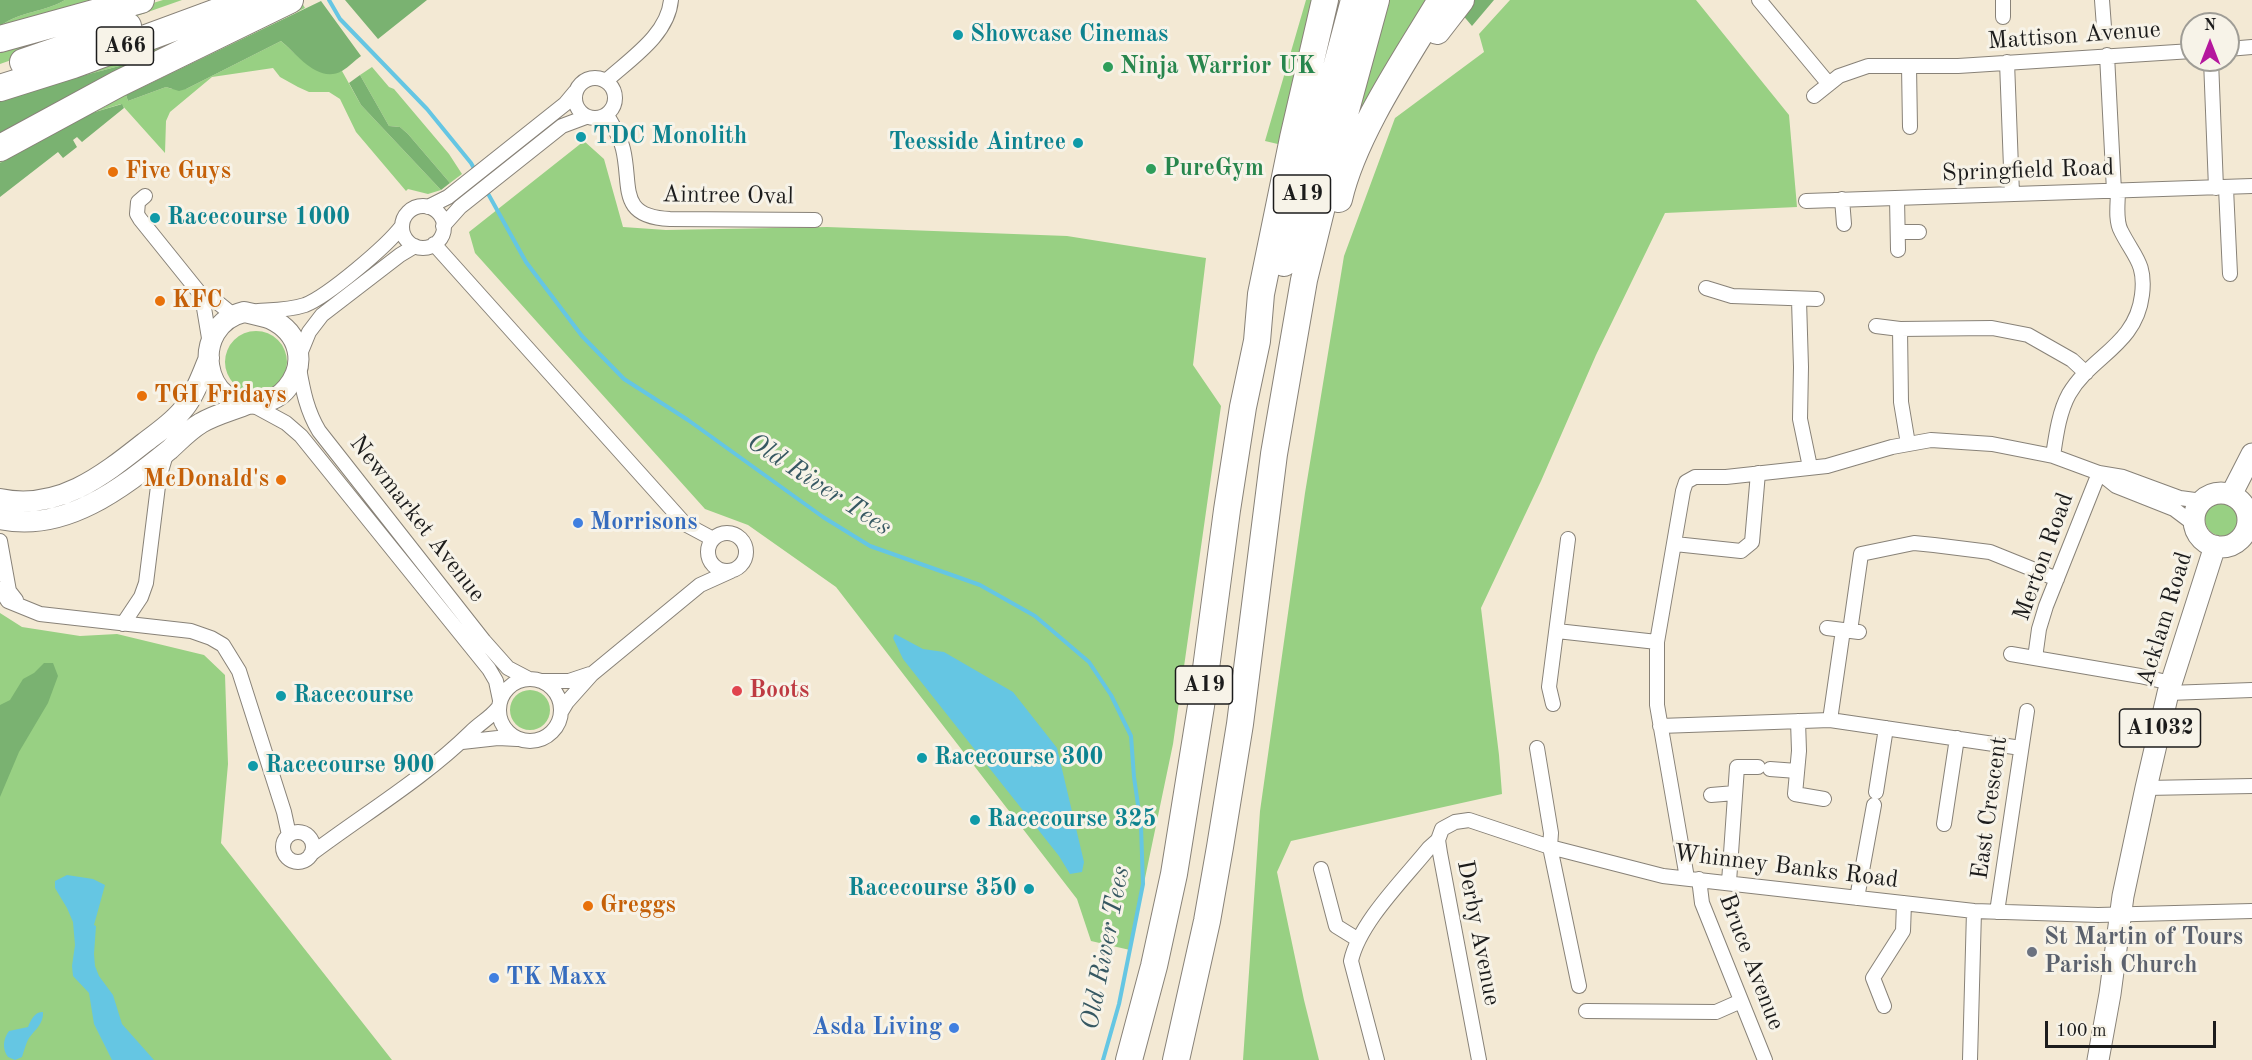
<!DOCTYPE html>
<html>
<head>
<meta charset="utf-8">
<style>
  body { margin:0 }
  #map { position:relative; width:2252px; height:1060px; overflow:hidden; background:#f3e9d4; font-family:"Old Standard TT",serif }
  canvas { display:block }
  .north { position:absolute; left:2180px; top:12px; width:60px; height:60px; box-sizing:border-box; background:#f7f3e8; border:2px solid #9f9d96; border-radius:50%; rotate:0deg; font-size:16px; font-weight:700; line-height:24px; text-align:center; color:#1c1c1c }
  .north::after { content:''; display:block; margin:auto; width:21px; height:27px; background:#b5179e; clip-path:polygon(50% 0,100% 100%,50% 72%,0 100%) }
  .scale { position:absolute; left:2045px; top:1021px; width:171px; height:27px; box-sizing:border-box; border:3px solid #1c1c1c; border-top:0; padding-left:8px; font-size:18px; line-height:21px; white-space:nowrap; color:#1c1c1c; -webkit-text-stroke:4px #f7f3e8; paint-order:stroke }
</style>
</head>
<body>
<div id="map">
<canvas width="2252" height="1060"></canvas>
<div class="north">N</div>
<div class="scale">100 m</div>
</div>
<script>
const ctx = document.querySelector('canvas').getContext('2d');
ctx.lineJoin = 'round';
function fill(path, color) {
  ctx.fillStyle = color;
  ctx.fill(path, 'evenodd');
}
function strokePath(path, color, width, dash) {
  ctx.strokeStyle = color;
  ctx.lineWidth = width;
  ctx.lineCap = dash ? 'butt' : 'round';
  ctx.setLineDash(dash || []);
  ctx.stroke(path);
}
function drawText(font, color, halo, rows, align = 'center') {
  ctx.font = font + ' "Old Standard TT",serif';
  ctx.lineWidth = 6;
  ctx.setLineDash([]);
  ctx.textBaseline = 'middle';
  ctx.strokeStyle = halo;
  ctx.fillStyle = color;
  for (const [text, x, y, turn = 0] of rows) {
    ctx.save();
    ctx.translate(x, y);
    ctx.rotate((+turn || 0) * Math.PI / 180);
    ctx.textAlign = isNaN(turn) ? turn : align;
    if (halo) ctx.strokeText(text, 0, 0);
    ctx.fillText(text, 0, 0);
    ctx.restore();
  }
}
fill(new Path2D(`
  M 65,0 L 107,0 L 0,31 L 0,26 C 23,10 43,13 65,0 Z
  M 163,0 L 182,0 L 0,64 L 0,49 Z
  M 1306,0 L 1321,0 L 1282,145 L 1265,141 Z
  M 1384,0 L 1436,0 L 1348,137 Z
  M 1510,0 L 1696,0 L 1789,115 L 1797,207 L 1665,213 L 1596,355 L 1541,481 L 1481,608 L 1499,755 L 1502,794 L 1291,841 L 1277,872 L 1304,1000 L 1319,1060 L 1243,1060 L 1260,811 L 1305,493 L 1344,256 L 1395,118 L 1484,52 L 1479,34 Z
  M 302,3 L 305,8 L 126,95 L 128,101 L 166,87 L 172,89 L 186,89 L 281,41 C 298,56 317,78 342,71 L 361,105 L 441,190 L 428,194 L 408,189 L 406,191 L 356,132 L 340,99 L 329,92 L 309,92 L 298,87 L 280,77 L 273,68 L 212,77 L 170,112 L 166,121 L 165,153 L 121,104 L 85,115 L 0,163 L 0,159 L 88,109 C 101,111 107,108 114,96 Z
  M 198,32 L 130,72 L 127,64 L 70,79 Z
  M 372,67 L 389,87 L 394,89 L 449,154 L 462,174 L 450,183 L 408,134 L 400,127 L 389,126 L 360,75 Z
  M 584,141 L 604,159 L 623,227 L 666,230 L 827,227 L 1067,236 L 1206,258 L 1193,365 L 1221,406 L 1173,744 L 1130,950 L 1091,941 L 1077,899 L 836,587 L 748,525 L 705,509 L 475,253 L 469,232 Z
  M225 362a31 31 0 1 1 62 0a31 31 0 1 1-62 0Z
  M2205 519a17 17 0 1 1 34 0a17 17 0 1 1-34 0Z
  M 0,613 L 22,627 L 80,636 L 117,634 L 204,655 L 225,675 L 228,764 L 221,843 L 392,1060 L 0,1060 Z
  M510 710a20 20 0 1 1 40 0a20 20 0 1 1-40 0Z`), '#98d083');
fill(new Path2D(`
  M 0,0 L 65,0 C 43,13 23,10 0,26 Z
  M 345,0 L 427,0 L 378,39 Z
  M 1470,0 L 1494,0 L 1472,26 L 1461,13 Z
  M 321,1 L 361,56 C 355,60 349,67 342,71 C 318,84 297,54 281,41 L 186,89 L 179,91 L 166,87 L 128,101 L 126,95 Z
  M 127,64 L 130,72 L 0,134 L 0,101 L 70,79 Z
  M 360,75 L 389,126 L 400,127 L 408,134 L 450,183 L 441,190 L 361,105 L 349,83 Z
  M 122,104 L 124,108 L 82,142 L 77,137 L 73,140 L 77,147 L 63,158 L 58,152 L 0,197 L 0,163 L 85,115 Z
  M 44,663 L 53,663 L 58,676 L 48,703 L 19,752 L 0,797 L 0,705 L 10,700 L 23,679 L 34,673 Z`), '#7ab271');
fill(new Path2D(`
  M 895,634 L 923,649 L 944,652 L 1013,692 L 1057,748 L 1084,862 L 1082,872 L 1070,874 L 1059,856 L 903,659 L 893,638 Z
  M 67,875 L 93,879 L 105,885 L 94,925 L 96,926 L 94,954 L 95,966 L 99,976 L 113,995 L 122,1024 L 154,1060 L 112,1060 L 94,1024 L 89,993 L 73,976 L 72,966 L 75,945 L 73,922 L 67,908 L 55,888 L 55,881 Z
  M 43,1012 C 44,1023 35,1030 29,1038 C 26,1043 24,1051 22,1057 L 15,1060 L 8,1057 C 2,1049 3,1039 9,1031 L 28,1027 C 31,1020 34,1012 43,1012 Z`), '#65c6e3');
strokePath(new Path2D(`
  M 329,0 L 340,19 L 427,109 L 471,163 L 526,262 L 582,336 L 624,379 L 688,420 L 823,517 L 870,546 L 980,585 L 1035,616 L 1089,662 L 1111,695 L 1131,736 L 1134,777 L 1141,826 L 1143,884 L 1119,1004 L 1103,1060`), '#65c6e3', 4);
const street = new Path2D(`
  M 1759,0 L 1828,83
  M 2003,0 L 2003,17
  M 2102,0 L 2104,27
  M 2228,49 L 2252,47
  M 2107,55 L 2114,191
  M 2211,60 L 2216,188
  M 2007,62 L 2012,194
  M 1909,66 L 1910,127
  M575 98a20 20 0 1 1 40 0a20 20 0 1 1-40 0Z
  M 606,81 C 630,59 668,35 671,0
  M 1814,96 L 1839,76 L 1868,66 L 1958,66 L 2192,51
  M 607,115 C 613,126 620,136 623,149 C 632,186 617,217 670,219 L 815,220
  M 2226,188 L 2230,274
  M 145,196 L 138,202 L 137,214 L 140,219 L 202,296 L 210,344
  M 1897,198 L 1898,250
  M 1842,199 L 1844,224
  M 1806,201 L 2252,186
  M402 227a21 21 0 1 1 42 0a21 21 0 1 1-42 0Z
  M 428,207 L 448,197 L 565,104 L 575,92
  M 443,226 L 460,207 L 562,126 L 586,117
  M 1898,232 L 1919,232
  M 434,244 L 685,524 L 713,539
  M 1706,288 L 1732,296 L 1817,299
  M 202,296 L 217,302 L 233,315
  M 1799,300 L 1801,367 L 1800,419 L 1810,467
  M 258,311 C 274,310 290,310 305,305 C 328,296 387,246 402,226
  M 1876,326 L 1900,329 L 1992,328 L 2028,335 L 2072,360 L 2086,373
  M 1900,329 L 1901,402 L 1908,444
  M 300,354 L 309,332 L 322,315 L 400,255 L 415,246
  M 299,368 C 303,391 307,411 319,431 L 484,641 L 508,668 L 529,679
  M 251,404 L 286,423 L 301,436 L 489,669 L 496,681 L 500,700
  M 2053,456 C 2056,436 2059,412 2069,394 C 2091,356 2136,345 2142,295 C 2146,263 2134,257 2121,231 C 2115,220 2118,203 2118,190
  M 2101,474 L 2116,486 L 2174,509 L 2194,524
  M708 552a19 19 0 1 1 38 0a19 19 0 1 1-38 0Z
  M 0,541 L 9,591 L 16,600
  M 1675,544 L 1741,551 L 1752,542 L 1758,473
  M 0,589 L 8,601 L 40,614 L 191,631 L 211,638 L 223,645 L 239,671 L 284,812 L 289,835
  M 123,624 L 141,597 L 146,583 L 159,478 L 167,451
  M 1827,628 L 1859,632
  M 1557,631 L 1657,642
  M 1850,631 L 1861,554 L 1914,543 L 1934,545 L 1990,552 L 2057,579
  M 2011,654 L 2140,676 L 2171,683
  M 2035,658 L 2039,629 L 2046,606 L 2099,473
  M499 710a31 31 0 1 1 62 0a31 31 0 1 1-62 0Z
  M 541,681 L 569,681 L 590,674
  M 2168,693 L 2252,690
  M 1553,704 L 1549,687 L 1568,539
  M 561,712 L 567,702 L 592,674 L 700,585 L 731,571
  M 1830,720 L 1843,630
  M 1798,721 L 1799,751 L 1795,794 L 1824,799
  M 1660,726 L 1830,720 L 2021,748
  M 462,742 L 498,738 L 517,739
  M 1537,748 L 1551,833 L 1550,847 L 1579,986
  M 1770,769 L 1797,771
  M 2146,788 L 2252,786
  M 1876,792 L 1886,728
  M 1711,795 L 1735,793
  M 1944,824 L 1957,738
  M283 847a15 15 0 1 1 30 0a15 15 0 1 1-30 0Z
  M 311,854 C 364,814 423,779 471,732 C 480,723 490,718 498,708
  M 1321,869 L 1336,926 L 1357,939
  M 1687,878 L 1657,705 L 1657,642 L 1683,491 L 1686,482 L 1695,477 L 1726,477 L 1827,466 L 1892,447 L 1931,440 L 1992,444 L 2053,456 L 2099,473 L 2123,477 L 2180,498 L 2202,501
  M 1699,879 L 1702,903 L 1765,1060
  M 1729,882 L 1737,767 L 1758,767
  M 1857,898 L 1874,805
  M 1997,912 L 2027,711
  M 1884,1006 L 1873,978 L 1903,931 L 1904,903
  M 1586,1011 L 1716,1012 L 1741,1001
  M 1377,1060 L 1351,961 C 1359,923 1404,879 1429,848 L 1438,840
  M 1479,1060 L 1440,853 L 1438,840 L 1442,829 L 1455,822 L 1469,820 L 1550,847 L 1663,876 L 1974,911 L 2098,915 L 2252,911
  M 1970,1060 L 1974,911`);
const secondary = new Path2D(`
  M 244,312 C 253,314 263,316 271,319 C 300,333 307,364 287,388 C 280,397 271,401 260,403 C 201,413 189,325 244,312 Z
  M 0,499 C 58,511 101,477 144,443 C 158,432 174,422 185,407 C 196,393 202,374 209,358
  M 0,519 C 65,533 122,488 169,450 C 179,441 189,430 201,423 C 214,415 233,410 248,404`);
const primary = new Path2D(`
  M2194 520a27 27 0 1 1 54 0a27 27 0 1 1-54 0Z
  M 2231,495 L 2252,454
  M 2098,1060 L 2110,994 L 2123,896 L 2146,788 L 2168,693 L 2215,546`);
const highway = new Path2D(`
  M 1437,31 L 1461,0
  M 0,39 L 141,0
  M 23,62 L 128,26
  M 0,88 L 73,65 L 249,0
  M 0,148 L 118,84 L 290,0
  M 1339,199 C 1354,134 1406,58 1441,0
  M 1284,263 L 1354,0
  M 1129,1060 L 1154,966 L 1174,874 L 1201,706 L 1227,510 L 1243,407 L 1257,341 L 1261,294 L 1293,138 L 1325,0
  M 1176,1060 L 1207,921 L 1220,847 L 1240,724 L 1274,454 L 1304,280 L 1343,121 L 1376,0`);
strokePath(street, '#888278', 16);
strokePath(secondary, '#888278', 22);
strokePath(primary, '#888278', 23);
strokePath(highway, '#888278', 28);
strokePath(street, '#fff', 14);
strokePath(secondary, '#fff', 20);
strokePath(primary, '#fff', 21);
strokePath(highway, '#fff', 26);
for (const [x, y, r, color] of [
  [958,35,6,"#0f9aa8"],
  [1108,67,6,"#2e9e5b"],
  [581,137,6,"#0f9aa8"],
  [1078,143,6,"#0f9aa8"],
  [1151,169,6,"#2e9e5b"],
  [113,172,6,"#e8710a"],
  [155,218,6,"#0f9aa8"],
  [160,301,6,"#e8710a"],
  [142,396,6,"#e8710a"],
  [281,480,6,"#e8710a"],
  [578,523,6,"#3f7fe0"],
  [737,691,6,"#e0444e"],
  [281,696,6,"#0f9aa8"],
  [922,758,6,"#0f9aa8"],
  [253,766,6,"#0f9aa8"],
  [975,820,6,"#0f9aa8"],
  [1029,889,6,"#0f9aa8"],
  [588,906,6,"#e8710a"],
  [2032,952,6,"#6b7280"],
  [494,978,6,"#3f7fe0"],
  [954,1028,6,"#3f7fe0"]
]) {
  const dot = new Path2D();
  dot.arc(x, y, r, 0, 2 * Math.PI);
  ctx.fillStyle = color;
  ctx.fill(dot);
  strokePath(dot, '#f7f3e8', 2);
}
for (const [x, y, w] of [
  [125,46,57],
  [1302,194,57],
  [1204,685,57],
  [2160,728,81]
]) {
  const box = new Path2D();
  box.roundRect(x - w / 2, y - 19, w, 38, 4.5);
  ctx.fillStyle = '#f7f3e8';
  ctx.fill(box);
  strokePath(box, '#1c1c1c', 1.5);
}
drawText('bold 22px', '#1c1c1c', null, [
  ["A66",125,46],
  ["A19",1302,194],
  ["A19",1204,685],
  ["A1032",2160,728]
]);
drawText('bold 24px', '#0d838f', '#f7f3e8', [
  ["Showcase Cinemas",970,35],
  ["TDC Monolith",593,137],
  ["Teesside Aintree",1066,143,"right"],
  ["Racecourse 1000",167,218],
  ["Racecourse",293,696],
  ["Racecourse 300",934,758],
  ["Racecourse 900",265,766],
  ["Racecourse 325",987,820],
  ["Racecourse 350",1017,889,"right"]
], 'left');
drawText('24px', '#1c1c1c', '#f7f3e8', [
  ["Mattison Avenue",2074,36,-4],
  ["Springfield Road",2028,171,-2],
  ["Aintree Oval",728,196,1],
  ["Newmarket Avenue",417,519,52],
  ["Merton Road",2044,557,-70],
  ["Acklam Road",2165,619,-73],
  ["East Crescent",1990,808,-82],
  ["Whinney Banks Road",1786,867,7],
  ["Derby Avenue",1478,933,79],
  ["Bruce Avenue",1751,962,69]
]);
drawText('bold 24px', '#27864d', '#f7f3e8', [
  ["Ninja Warrior UK",1120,67],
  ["PureGym",1163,169]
], 'left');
drawText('bold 24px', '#c56008', '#f7f3e8', [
  ["Five Guys",125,172],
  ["KFC",172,301],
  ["TGI Fridays",154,396],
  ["McDonald's",269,480,"right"],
  ["Greggs",600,906]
], 'left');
drawText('bold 24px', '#366cbe', '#f7f3e8', [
  ["Morrisons",590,523],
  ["TK Maxx",506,978],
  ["Asda Living",942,1028,"right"]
], 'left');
drawText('bold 24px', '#be3a42', '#f7f3e8', [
  ["Boots",749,691]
], 'left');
drawText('bold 24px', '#5b616d', '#f7f3e8', [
  ["St Martin of Tours",2044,938],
  ["Parish Church",2044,966]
], 'left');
drawText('italic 26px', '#365862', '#f7f3e8', [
  ["Old River Tees",819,485,33],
  ["Old River Tees",1106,948,-79]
]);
</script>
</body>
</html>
